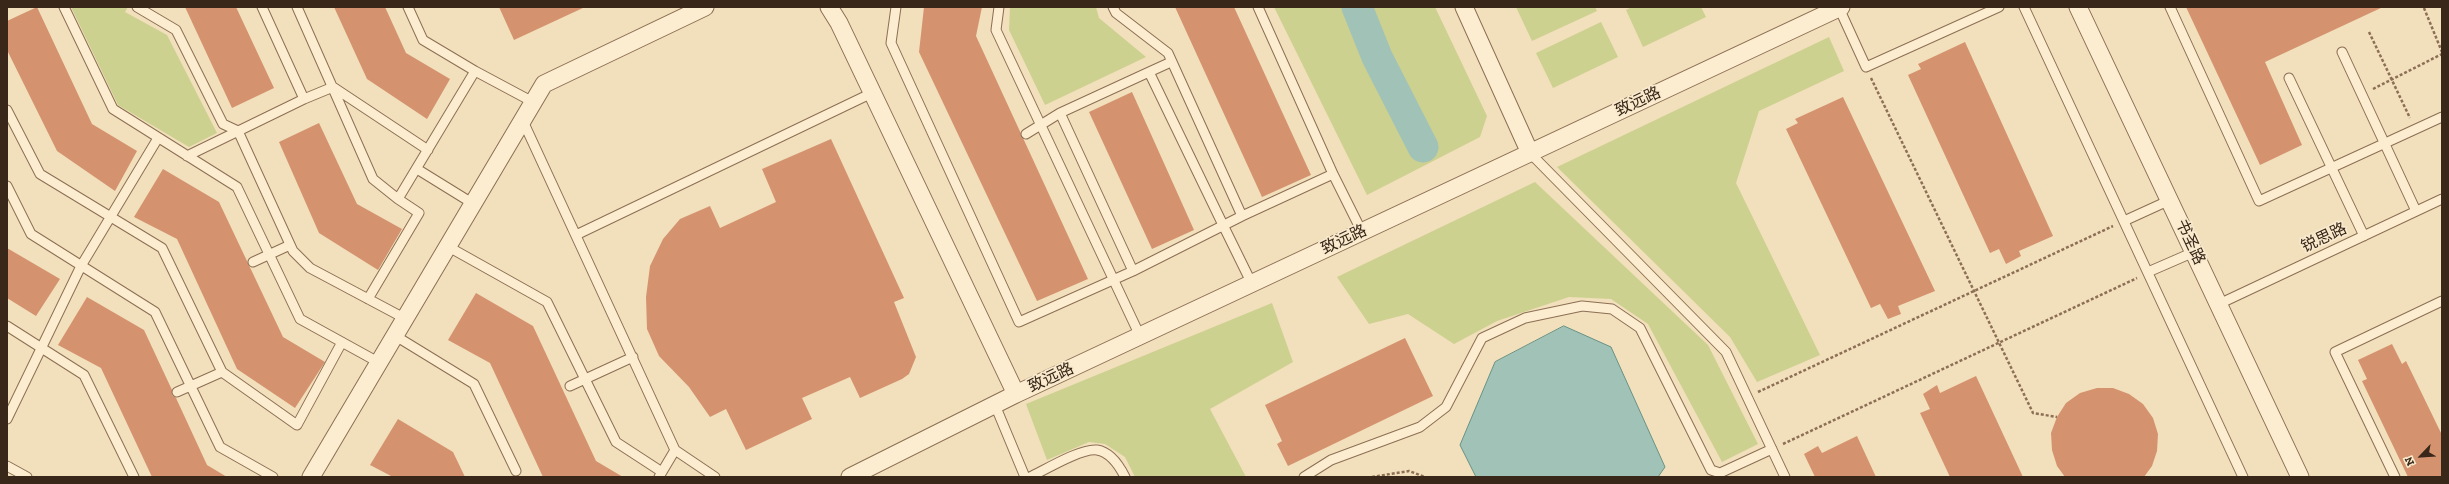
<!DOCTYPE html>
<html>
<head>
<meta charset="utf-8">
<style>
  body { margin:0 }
  #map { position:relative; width:2449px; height:484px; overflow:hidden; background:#f2dfbc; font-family:"Zilla Slab",serif }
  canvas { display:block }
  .frame { position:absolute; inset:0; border:8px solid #39281a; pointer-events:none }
  .north { position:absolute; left:2401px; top:436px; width:40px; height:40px; -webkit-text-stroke:3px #f9eacd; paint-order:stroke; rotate:245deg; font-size:11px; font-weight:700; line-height:16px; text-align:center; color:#39281a }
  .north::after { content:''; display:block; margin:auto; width:14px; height:18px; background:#39281a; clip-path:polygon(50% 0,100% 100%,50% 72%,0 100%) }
</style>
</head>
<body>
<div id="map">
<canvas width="2449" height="484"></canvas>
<div class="frame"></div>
<div class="north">N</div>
</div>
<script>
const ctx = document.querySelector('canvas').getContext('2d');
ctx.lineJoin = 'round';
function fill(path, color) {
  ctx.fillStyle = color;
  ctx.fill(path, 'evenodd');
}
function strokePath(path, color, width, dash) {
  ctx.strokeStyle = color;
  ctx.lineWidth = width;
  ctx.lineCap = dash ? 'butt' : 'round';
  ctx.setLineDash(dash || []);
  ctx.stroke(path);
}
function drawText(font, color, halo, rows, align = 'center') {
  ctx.font = font + ' "Zilla Slab","Noto Sans SC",serif';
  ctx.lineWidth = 3.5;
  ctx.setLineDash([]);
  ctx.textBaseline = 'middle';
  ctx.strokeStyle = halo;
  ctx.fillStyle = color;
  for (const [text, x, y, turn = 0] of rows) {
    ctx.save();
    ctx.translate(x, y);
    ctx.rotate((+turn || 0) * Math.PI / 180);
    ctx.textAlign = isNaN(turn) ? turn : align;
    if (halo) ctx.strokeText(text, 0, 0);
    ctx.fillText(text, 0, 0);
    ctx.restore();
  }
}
fill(new Path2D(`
  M 71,7 L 128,7 L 125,12 L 167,35 L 217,133 L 189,147 L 118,105 Z
  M 1010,7 L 1096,7 L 1099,18 L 1146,57 L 1045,105 L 1009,30 Z
  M 1274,7 L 1435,7 L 1487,116 L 1480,137 L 1367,195 Z
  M 1516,7 L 1595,7 L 1597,11 L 1532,41 Z
  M 1632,7 L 1701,7 L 1706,17 L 1643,47 L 1626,10 Z
  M 1601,22 L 1618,57 L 1553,88 L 1536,53 Z
  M 1829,37 L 1844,71 L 1759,111 L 1736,183 L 1820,355 L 1757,382 L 1730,337 L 1557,167 Z
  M 1535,182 L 1708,345 L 1758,444 L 1722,462 L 1648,324 L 1611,299 L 1569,297 L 1497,321 L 1454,344 L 1408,314 L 1369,324 L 1337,277 Z
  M 1272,303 L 1293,362 L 1210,409 L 1246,477 L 1135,477 L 1125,457 L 1105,444 L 1089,442 L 1047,460 L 1026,404 Z`), '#cdd18f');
const water = new Path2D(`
  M 1564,326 L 1611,347 L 1665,467 L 1658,477 L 1476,477 L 1460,445 L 1495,362 Z`);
fill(water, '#a1c3b7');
strokePath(water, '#679185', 1);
strokePath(new Path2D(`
  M 1357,7 L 1377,57 L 1423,147`), '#a1c3b7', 31);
fill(new Path2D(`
  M 37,7 L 92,124 L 137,151 L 115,191 L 57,151 L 7,50 L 7,21 Z
  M 185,7 L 236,7 L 274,88 L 232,108 Z
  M 334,7 L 385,7 L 406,53 L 450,79 L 427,119 L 367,79 Z
  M 499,7 L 585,7 L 514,40 Z
  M 924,7 L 982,7 L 976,36 L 1088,279 L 1037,301 L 919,52 Z
  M 1175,7 L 1234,7 L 1311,175 L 1262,197 Z
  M 2186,7 L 2383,7 L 2265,62 L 2302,145 L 2260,165 Z
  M 1965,42 L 2053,236 L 2019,251 L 2021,256 L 2006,264 L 1999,249 L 1990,253 L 1908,75 L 1921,69 L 1918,64 Z
  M 1132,92 L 1194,230 L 1152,249 L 1089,112 Z
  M 1843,97 L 1935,291 L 1898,306 L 1901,314 L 1888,319 L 1880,304 L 1871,308 L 1786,129 L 1798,123 L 1795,119 Z
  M 319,123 L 357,204 L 402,229 L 378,270 L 319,233 L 279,142 Z
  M 831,139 L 904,298 L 894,302 L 916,357 L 909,374 L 902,379 L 860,398 L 850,377 L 802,398 L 812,419 L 746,450 L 726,409 L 710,417 L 689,387 L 659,356 L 647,329 L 646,297 L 650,266 L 663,239 L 680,219 L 710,206 L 720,228 L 776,202 L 762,169 Z
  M 163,169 L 219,202 L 283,337 L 325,362 L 295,408 L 237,369 L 177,239 L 134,217 Z
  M 7,248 L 60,279 L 36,316 L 7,298 Z
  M 476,293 L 533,326 L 596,461 L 623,477 L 543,477 L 490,363 L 448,340 Z
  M 87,297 L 144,330 L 172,390 L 172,395 L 176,398 L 207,465 L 227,477 L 152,477 L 101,368 L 58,345 Z
  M 1405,338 L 1433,396 L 1288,466 L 1277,444 L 1282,441 L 1265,405 Z
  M 2392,344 L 2402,364 L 2406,361 L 2442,435 L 2442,477 L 2408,477 L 2362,381 L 2367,379 L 2358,360 Z
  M 1976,376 L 2023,477 L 1950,477 L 1920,413 L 1930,409 L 1923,394 L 1937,385 L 1940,393 Z
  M 2097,388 L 2113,388 L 2129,394 L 2143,404 L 2153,418 L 2158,434 L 2157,451 L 2152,466 L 2144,477 L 2065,477 L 2057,466 L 2052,450 L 2051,433 L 2057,417 L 2066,403 L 2080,393 Z
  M 398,419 L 453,452 L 465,477 L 393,477 L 370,465 Z
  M 1857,436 L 1876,477 L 1815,477 L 1804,454 L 1818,446 L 1822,453 Z`), '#d4936e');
const lane = new Path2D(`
  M 64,7 L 113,109 L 237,187 L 300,319 L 378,362
  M 137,7 L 176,30 L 223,124 L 238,131 L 293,251 L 310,268 L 404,318
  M 297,7 L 373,179 L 398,199
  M 408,7 L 423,40 L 475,71
  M 896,7 L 891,43 L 1019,322 L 1133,271
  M 999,7 L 996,30 L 1140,336
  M 1113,7 L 1116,13 L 1168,53 L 1242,216 L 1333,174
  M 1258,7 L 1333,174 L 1362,232
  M 2024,7 L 2243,477
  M 2170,7 L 2259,201 L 2442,117
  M 1839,8 L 1866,67 L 1999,7
  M 2342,52 L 2416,211
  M 1149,72 L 1171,62
  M 2289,78 L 2364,236
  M 304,99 L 333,87 L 428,150
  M 7,110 L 40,174 L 162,248 L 222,372 L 297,425 L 342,342
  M 522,119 L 675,450 L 715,477
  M 1026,134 L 1060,113
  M 1530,153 L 1726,352 L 1785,477
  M 187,156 L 304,99 L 262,7
  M 417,169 L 472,203
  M 7,186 L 31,234 L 155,312 L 220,447 L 273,477
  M 1242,216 L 1133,271 L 1060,113 L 1149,72 L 1224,227 L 1252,284
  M 2124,221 L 2170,200
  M 576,235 L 872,93
  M 447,246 L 547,302 L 616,442 L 662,472
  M 253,262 L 290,245
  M 2148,272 L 2194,252
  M 368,299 L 419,213 L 398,199 L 475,71 L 533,102
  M 2219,304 L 2442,199
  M 7,326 L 84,375 L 134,477
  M 394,335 L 474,384 L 516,471
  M 570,386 L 633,357
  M 177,392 L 222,372
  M 995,405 L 1025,477
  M 7,419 L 81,266 L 158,138
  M 7,466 L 27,477
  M 659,477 L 675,450
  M 1030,477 C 1045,470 1081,448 1097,450 C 1110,452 1119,465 1125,477
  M 1304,477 L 1331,460 L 1420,427 L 1446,407 L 1482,338 L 1525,318 L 1582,306 L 1612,309 L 1640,328 L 1711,470 L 1720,473 L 1772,449
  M 2395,477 L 2335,352 L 2442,301`);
const street = new Path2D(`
  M 829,7 L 839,23 L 1016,394
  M 1464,7 L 1530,153
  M 2078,7 L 2300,477
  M 311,477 L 544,84 L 705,7
  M 850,477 L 1016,394 L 1841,7`);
strokePath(lane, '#8c6f54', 11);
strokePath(street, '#8c6f54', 19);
strokePath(new Path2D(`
  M 2424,8 L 2442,52
  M 2369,32 L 2410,118
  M 1871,78 L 2033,413 L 2057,417
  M 2373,89 L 2442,54
  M 1758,392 L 2113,226
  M 1783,444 L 2137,278
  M 1372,477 L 1409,471 L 1425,477`), '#8c6f54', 2.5, [3, 2]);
strokePath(lane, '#fcedd0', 9);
strokePath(street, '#fcedd0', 17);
drawText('16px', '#39281a', '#f9eacd', [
  ["致远路",1638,102,-25],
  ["锐思路",2324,238,-25],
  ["致远路",1344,240,-25],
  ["书圣路",2190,242,65],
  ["致远路",1051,378,-25]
]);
</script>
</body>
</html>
